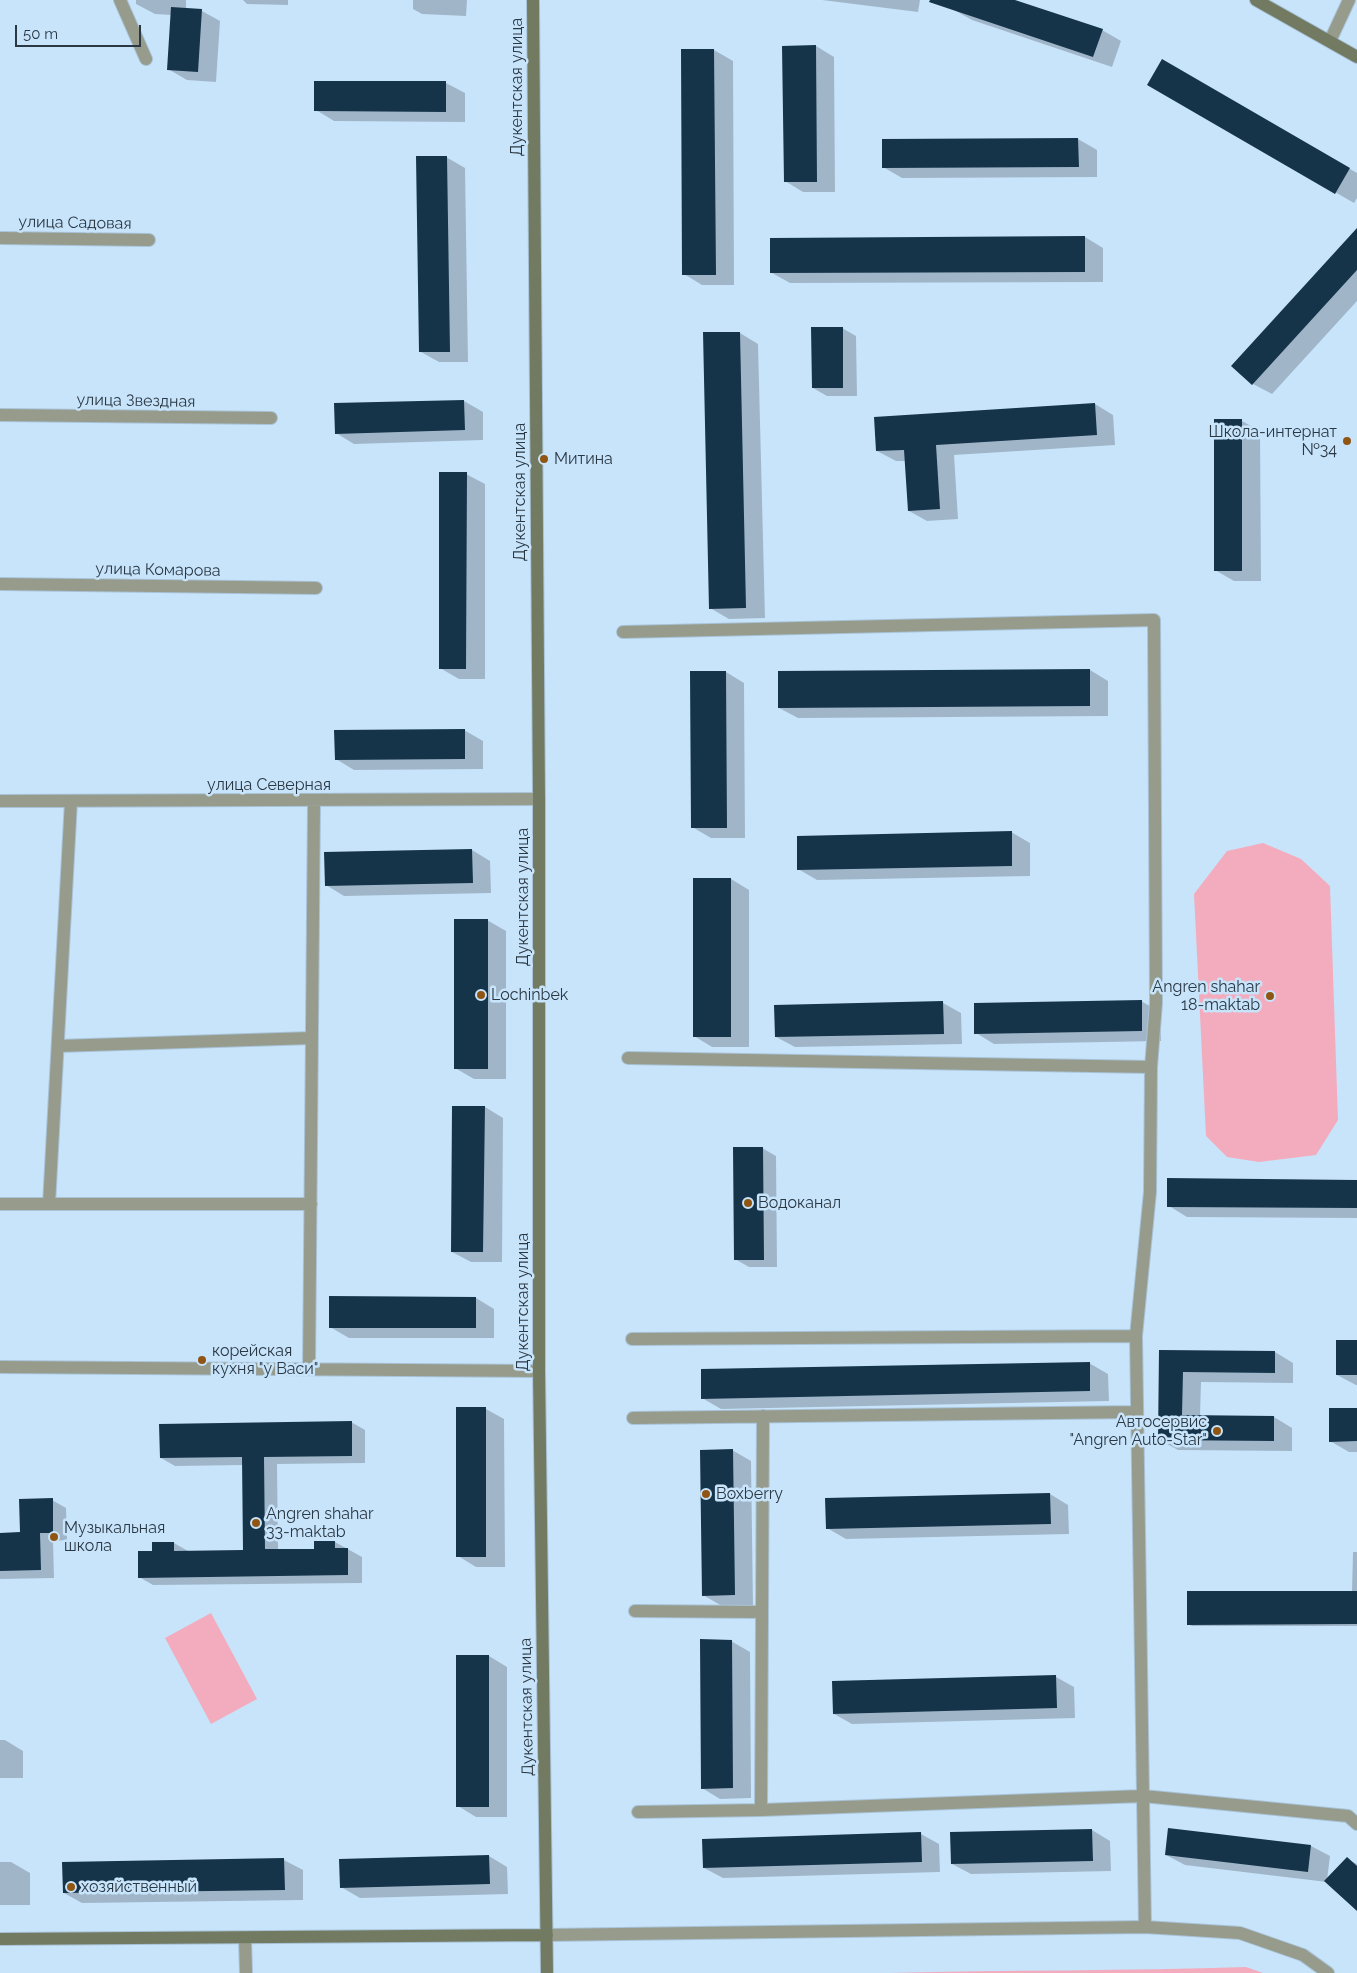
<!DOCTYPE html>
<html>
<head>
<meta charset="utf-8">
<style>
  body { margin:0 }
  #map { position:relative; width:1357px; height:1973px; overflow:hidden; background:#c8e4fb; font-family:Raleway,sans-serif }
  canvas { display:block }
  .scale { position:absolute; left:15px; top:25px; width:126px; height:22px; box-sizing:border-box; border:2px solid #2a3843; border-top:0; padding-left:6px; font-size:15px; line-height:18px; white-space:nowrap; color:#2a3843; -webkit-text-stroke:4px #c8e4fb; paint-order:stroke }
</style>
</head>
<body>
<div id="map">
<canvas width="1357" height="1973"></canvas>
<div class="scale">50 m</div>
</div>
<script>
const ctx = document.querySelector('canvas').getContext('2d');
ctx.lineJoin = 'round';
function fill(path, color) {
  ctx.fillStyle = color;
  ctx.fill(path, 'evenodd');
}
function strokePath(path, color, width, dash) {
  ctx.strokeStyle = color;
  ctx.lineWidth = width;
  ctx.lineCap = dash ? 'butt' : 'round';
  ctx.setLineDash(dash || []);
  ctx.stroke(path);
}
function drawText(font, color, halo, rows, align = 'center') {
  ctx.font = font + ' Raleway,sans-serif';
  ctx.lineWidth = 5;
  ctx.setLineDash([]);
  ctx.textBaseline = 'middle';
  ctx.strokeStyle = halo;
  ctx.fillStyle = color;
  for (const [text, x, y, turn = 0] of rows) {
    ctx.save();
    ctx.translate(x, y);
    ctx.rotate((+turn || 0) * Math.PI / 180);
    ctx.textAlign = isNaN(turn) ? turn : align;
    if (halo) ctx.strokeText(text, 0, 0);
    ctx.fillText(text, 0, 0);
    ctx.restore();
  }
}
fill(new Path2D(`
  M 1263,843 L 1301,859 L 1330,886 L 1338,1120 L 1316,1155 L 1259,1162 L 1227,1157 L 1206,1136 L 1194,894 L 1227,851 Z
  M 211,1613 L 257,1699 L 211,1724 L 165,1638 Z
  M 1246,1967 L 1263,1973 L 889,1973 C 1008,1970 1127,1971 1246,1967 Z`), '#f3acbe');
fill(new Path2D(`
  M 136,0 L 186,0 L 186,10 L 202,11 L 220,21 L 216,82 L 187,80 L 168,69 L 172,15 L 155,14 L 136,4 Z
  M 243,0 L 288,0 L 288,5 L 247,4 Z
  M 413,0 L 467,0 L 466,16 L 422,14 L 413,9 Z
  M 822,0 L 920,0 L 918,12 Z
  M 957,0 L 1011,0 L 1102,30 L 1121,41 L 1112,67 L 972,20 L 954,10 Z
  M 816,46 L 834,57 L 835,192 L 803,192 L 785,181 Z
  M 714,50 L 733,61 L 734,285 L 702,285 L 684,274 Z
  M 1162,61 L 1357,173 L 1357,198 L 1354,203 L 1148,84 Z
  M 316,82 L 446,83 L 465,93 L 465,122 L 334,121 L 316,110 Z
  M 1078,139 L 1097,150 L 1097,177 L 902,178 L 883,167 L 883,140 Z
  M 446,157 L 465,168 L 468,362 L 439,362 L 421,352 Z
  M 1357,230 L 1357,301 L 1272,394 L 1253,384 Z
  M 1085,237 L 1103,248 L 1103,282 L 790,283 L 772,273 Z
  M 842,328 L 856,336 L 857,396 L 827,396 L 813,388 Z
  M 740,333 L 758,344 L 765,618 L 729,619 L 710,608 Z
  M 464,401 L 483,412 L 483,440 L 354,444 L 336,433 L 335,404 Z
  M 1095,404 L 1113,415 L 1115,445 L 954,455 L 958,519 L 927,521 L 909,511 L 906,461 L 896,461 L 877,451 Z
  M 1242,421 L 1260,431 L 1261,581 L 1234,581 L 1215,570 Z
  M 466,474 L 485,484 L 485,679 L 459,679 L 440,668 Z
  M 1090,670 L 1108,681 L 1108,716 L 798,718 L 779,708 Z
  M 726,672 L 744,683 L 745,838 L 711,838 L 692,827 Z
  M 464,730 L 483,741 L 483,769 L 354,770 L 336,759 Z
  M 1011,832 L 1030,843 L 1030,876 L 817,880 L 798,869 Z
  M 472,850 L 490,861 L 491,893 L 344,896 L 326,885 Z
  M 731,879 L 749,890 L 749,1047 L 712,1047 L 694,1036 Z
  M 487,920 L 506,931 L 506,1079 L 474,1079 L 455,1068 Z
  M 1141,1001 L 1160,1012 L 1161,1041 L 994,1044 L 976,1033 Z
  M 943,1003 L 961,1013 L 962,1044 L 795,1047 L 776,1037 Z
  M 485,1107 L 503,1118 L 502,1262 L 471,1262 L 452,1252 Z
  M 762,1148 L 776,1156 L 777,1267 L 749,1267 L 735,1259 Z
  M 1357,1181 L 1357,1218 L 1187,1217 L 1169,1206 Z
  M 476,1298 L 494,1309 L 494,1338 L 349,1338 L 330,1327 Z
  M 1357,1341 L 1357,1385 L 1356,1385 L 1337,1375 Z
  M 1160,1351 L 1275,1352 L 1293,1363 L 1293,1383 L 1201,1382 L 1200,1417 L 1274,1417 L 1292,1428 L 1292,1451 L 1178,1450 L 1160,1440 Z
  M 1089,1363 L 1108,1374 L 1109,1401 L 721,1409 L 702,1398 Z
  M 486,1409 L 504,1419 L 505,1567 L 476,1567 L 458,1556 Z
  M 1357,1409 L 1357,1452 L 1349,1452 L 1330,1441 Z
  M 351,1422 L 365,1430 L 365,1463 L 277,1464 L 278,1550 L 315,1550 L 335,1542 L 362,1557 L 362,1583 L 153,1585 L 139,1577 L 154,1552 L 174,1543 L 188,1551 L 245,1551 L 243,1465 L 175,1466 L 161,1458 Z
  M 732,1450 L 751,1461 L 753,1606 L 722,1606 L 703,1595 Z
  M 1050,1494 L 1068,1505 L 1069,1534 L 846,1539 L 827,1528 Z
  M 52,1500 L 66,1508 L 67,1540 L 53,1541 L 54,1578 L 0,1579 L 0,1534 L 21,1534 Z
  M 1353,1552 L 1357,1552 L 1357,1626 L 1192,1626 L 1188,1624 L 1352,1592 Z
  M 731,1641 L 750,1652 L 751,1798 L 720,1799 L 702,1788 Z
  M 489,1656 L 507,1667 L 507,1817 L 476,1817 L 458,1806 Z
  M 1056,1677 L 1074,1687 L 1075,1718 L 852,1724 L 834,1714 Z
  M 0,1740 L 5,1740 L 23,1751 L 23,1778 L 0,1778 Z
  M 1170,1829 L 1311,1846 L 1330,1856 L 1327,1880 L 1347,1859 L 1357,1864 L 1357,1909 L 1327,1882 L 1185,1865 L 1166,1855 Z
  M 1092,1830 L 1110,1841 L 1111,1871 L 971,1874 L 952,1864 Z
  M 921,1834 L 939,1844 L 940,1872 L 723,1878 L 704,1868 Z
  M 489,1856 L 507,1867 L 508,1894 L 360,1898 L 341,1887 Z
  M 284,1860 L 303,1870 L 303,1900 L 82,1903 L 64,1893 Z
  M 0,1862 L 11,1862 L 30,1873 L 30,1905 L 0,1905 Z`), '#0003');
fill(new Path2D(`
  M 930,0 L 1015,0 L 1103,29 L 1093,57 L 929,2 Z
  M 171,7 L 202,9 L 198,72 L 167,70 Z
  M 816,45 L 817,182 L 784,182 L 782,46 Z
  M 681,49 L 714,49 L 716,275 L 682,275 Z
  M 1162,59 L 1350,168 L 1335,194 L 1147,85 Z
  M 314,81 L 446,81 L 446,112 L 314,111 Z
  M 1078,138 L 1079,167 L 882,168 L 882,139 Z
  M 416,156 L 447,156 L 450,352 L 419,352 Z
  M 1357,228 L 1357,270 L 1252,385 L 1231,366 Z
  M 1085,236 L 1085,272 L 770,273 L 770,238 Z
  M 811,327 L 843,327 L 843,388 L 812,388 Z
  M 703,332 L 740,332 L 746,608 L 709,609 Z
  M 464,400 L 465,430 L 335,434 L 334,403 Z
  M 1095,403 L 1097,435 L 936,445 L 940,509 L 908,511 L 904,450 L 876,451 L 874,417 Z
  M 1214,419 L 1242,419 L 1242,571 L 1214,571 Z
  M 439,472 L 467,472 L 466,669 L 439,669 Z
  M 1090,669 L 1090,706 L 778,708 L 778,671 Z
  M 690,671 L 726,671 L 727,828 L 691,828 Z
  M 465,729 L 465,759 L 335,760 L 334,730 Z
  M 1012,831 L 1012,866 L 797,870 L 797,836 Z
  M 472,849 L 473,883 L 325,886 L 324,852 Z
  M 693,878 L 731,878 L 731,1037 L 693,1037 Z
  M 454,919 L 488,919 L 488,1069 L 454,1069 Z
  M 1142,1000 L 1142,1031 L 974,1034 L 974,1003 Z
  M 943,1001 L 944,1034 L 775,1037 L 774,1005 Z
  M 452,1106 L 485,1106 L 483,1252 L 451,1252 Z
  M 733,1147 L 763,1147 L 764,1260 L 734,1260 Z
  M 1167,1178 L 1357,1180 L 1357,1208 L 1167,1207 Z
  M 329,1296 L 476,1297 L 476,1328 L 329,1328 Z
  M 1336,1340 L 1357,1340 L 1357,1375 L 1336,1375 Z
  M 1159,1350 L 1275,1351 L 1275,1373 L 1183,1372 L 1182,1415 L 1274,1416 L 1274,1441 L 1158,1440 Z
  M 1090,1362 L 1090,1391 L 701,1399 L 701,1369 Z
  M 456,1407 L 486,1407 L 486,1557 L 456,1557 Z
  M 1329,1408 L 1357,1408 L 1357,1441 L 1329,1442 Z
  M 352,1421 L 352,1456 L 264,1457 L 265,1549 L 314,1549 L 314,1541 L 335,1541 L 335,1548 L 348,1548 L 348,1575 L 138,1578 L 138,1551 L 152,1551 L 152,1542 L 174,1542 L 174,1551 L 243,1550 L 242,1457 L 160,1458 L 159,1424 Z
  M 733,1449 L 735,1595 L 702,1596 L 700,1450 Z
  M 1050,1493 L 1051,1524 L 826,1529 L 825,1498 Z
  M 53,1498 L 53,1533 L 40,1533 L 41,1570 L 0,1571 L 0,1533 L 20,1532 L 19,1499 Z
  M 1187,1591 L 1357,1591 L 1357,1624 L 1187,1625 Z
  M 700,1639 L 732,1640 L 733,1788 L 701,1789 Z
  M 456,1655 L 489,1655 L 489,1807 L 456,1807 Z
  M 1056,1675 L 1057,1708 L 833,1714 L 832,1681 Z
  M 1168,1828 L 1311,1845 L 1308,1872 L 1165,1855 Z
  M 1092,1829 L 1093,1861 L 951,1864 L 950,1832 Z
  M 921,1832 L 922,1862 L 703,1868 L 702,1839 Z
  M 489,1855 L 490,1884 L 340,1888 L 339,1859 Z
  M 1347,1857 L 1357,1866 L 1357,1911 L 1324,1881 Z
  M 284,1858 L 285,1890 L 63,1893 L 62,1862 Z`), '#153349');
const minor = new Path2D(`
  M 120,0 L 146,59
  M 1330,41 L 1349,0
  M 0,238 L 149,240
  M 0,415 L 271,418
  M 0,584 L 316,588
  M 623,632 L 1154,620 L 1156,1003 L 1151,1067 L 1150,1192 L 1136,1336 L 1145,1927
  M 0,801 L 539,799
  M 58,1046 L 312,1038
  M 628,1058 L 1151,1067
  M 0,1204 L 311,1204
  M 49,1204 L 71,801
  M 632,1339 L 1136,1336
  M 0,1367 L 539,1371
  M 309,1369 L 314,801
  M 633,1418 L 1137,1412
  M 635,1611 L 762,1612
  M 761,1810 L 763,1416
  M 638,1812 L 761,1810 L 1143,1796 L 1348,1816 L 1357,1824
  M 245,1938 L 246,1973`);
const tertiary = new Path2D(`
  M 547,1935 L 1145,1927 L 1240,1933 L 1303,1955 L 1328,1973`);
const secondary = new Path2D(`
  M 533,0 L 539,799 L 539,1371 L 547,1973
  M 1256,0 L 1357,57
  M 0,1939 L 547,1935`);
strokePath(minor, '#a8c2d6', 14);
strokePath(tertiary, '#a8c2d6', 14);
strokePath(secondary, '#a8c2d6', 14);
strokePath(minor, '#969b8b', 12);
strokePath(tertiary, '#969b8b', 12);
strokePath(secondary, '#727a62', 12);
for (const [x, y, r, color] of [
  [1347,441,5,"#905513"],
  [544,459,5,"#905513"],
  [481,995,5,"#905513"],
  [1270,996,5,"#905513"],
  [748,1203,5,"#905513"],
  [202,1360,5,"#905513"],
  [1217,1431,5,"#905513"],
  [706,1494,5,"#905513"],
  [256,1523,5,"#905513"],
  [54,1537,5,"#905513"],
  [71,1887,5,"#905513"]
]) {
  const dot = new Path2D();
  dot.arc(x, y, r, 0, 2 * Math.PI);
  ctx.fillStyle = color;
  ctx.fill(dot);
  strokePath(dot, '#c8e4fb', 2);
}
drawText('16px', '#2a3843', '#c8e4fb', [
  ["Дукентская улица",517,87,-90],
  ["улица Садовая",75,223,1],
  ["улица Звездная",136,401,1],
  ["Дукентская улица",520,492,-90],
  ["улица Комарова",158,570,1],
  ["улица Северная",269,785],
  ["Дукентская улица",523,897,-90],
  ["Дукентская улица",523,1302,-90],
  ["Дукентская улица",527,1707,-91]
]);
drawText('16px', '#2a3843', '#c8e4fb', [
  ["Школа-интернат",1337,432,"right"],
  ["№34",1337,450,"right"],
  ["Митина",554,459],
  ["Angren shahar",1260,987,"right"],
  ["18-maktab",1260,1005,"right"],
  ["Lochinbek",491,995],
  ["Водоканал",758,1203],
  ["корейская",212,1351],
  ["кухня \"у Васи\"",212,1369],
  ["Автосервис",1207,1422,"right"],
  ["\"Angren Auto-Star\"",1207,1440,"right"],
  ["Boxberry",716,1494],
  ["Angren shahar",266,1514],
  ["33-maktab",266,1532],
  ["Музыкальная",64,1528],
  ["школа",64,1546],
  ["хозяйственный",81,1887]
], 'left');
</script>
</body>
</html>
